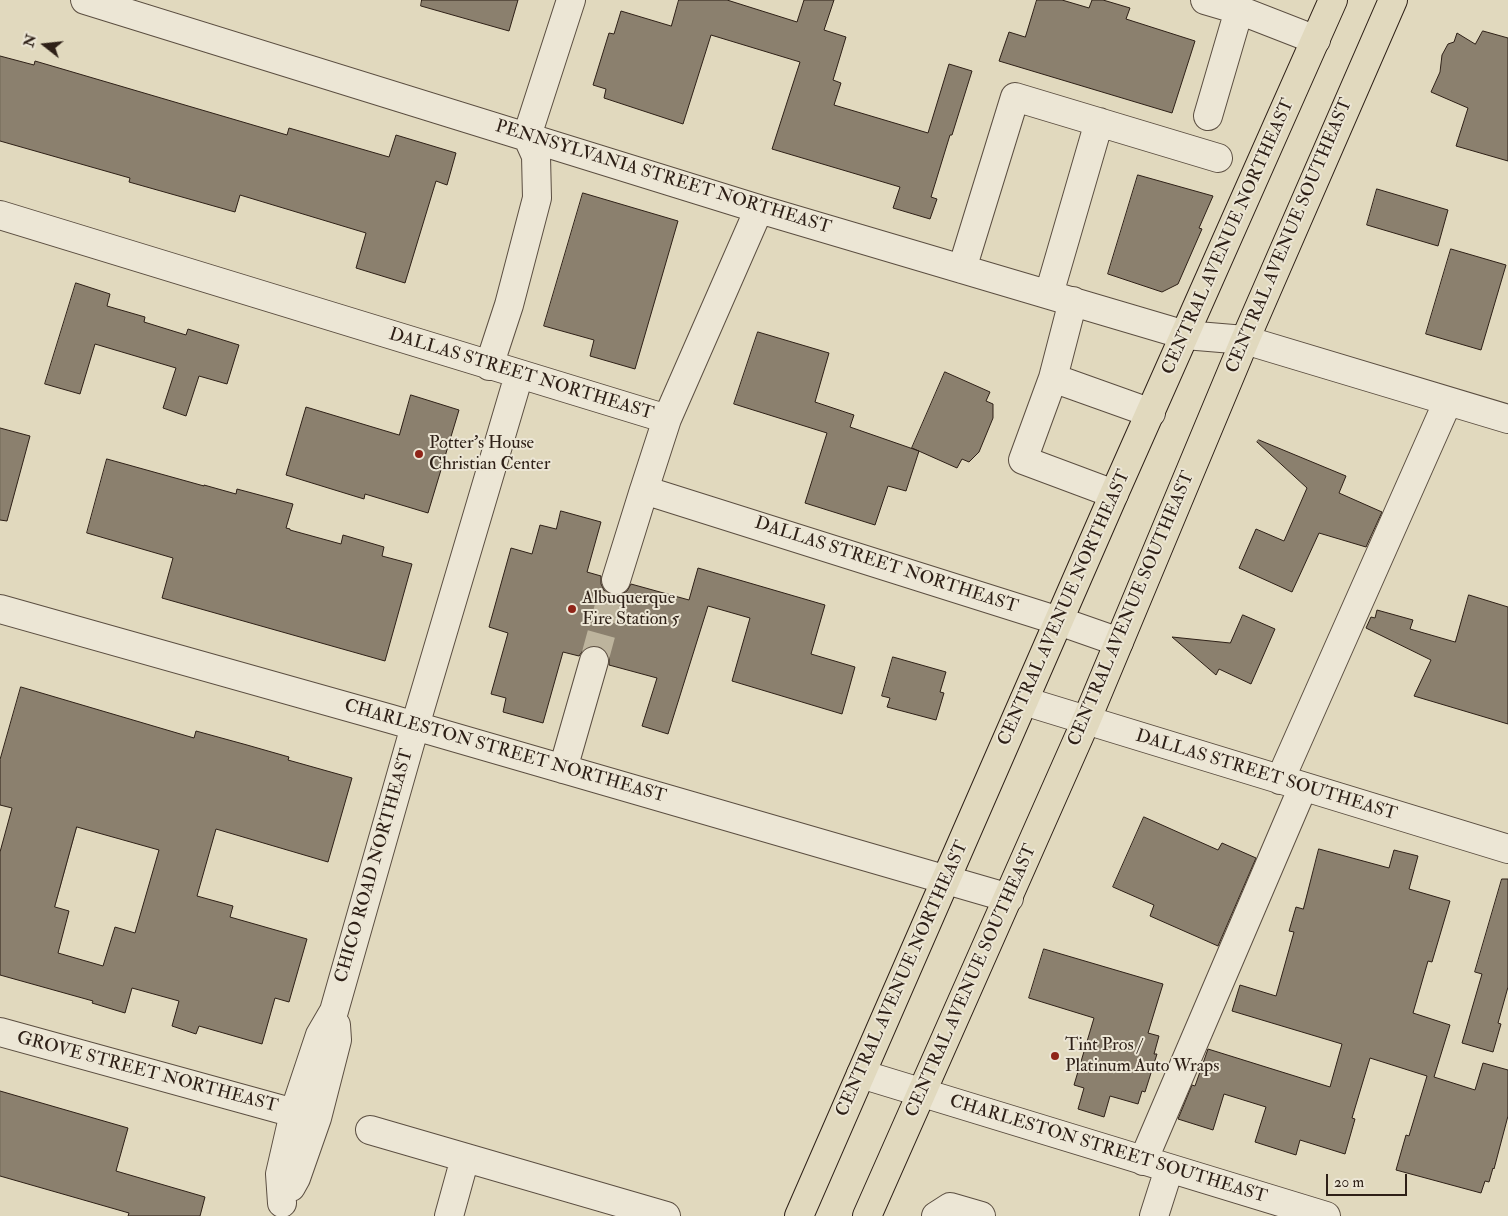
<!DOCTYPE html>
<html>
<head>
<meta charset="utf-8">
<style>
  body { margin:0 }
  #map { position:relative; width:1508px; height:1216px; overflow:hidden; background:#e1d9be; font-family:"IM FELL Double Pica",serif }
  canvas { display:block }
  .north { position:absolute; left:20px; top:20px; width:50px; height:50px; -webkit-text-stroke:4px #ece6d5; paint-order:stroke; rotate:286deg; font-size:14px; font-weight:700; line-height:20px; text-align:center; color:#2e2017 }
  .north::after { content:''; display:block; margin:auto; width:18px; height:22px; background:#2e2017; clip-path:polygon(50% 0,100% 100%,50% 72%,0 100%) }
  .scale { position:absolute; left:1326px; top:1174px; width:81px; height:22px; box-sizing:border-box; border:2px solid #2e2017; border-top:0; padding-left:6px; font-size:15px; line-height:18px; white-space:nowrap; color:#2e2017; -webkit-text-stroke:4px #ece6d5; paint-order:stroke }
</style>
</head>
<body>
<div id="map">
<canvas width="1508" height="1216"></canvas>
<div class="north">N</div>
<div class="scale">20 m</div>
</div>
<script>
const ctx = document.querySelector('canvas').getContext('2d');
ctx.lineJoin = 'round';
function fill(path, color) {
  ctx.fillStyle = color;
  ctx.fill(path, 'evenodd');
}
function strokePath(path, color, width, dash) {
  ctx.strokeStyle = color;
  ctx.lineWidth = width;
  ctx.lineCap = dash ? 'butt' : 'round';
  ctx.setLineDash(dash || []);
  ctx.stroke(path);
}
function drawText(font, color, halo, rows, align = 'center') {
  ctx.font = font + ' "IM FELL Double Pica",serif';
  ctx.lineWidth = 4;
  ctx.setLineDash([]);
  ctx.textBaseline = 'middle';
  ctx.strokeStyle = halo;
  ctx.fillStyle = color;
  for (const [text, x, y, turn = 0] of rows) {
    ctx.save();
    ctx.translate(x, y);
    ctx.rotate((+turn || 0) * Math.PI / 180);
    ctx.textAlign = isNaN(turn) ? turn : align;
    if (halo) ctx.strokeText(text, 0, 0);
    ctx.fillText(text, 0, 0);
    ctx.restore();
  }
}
const building = new Path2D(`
  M 422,0 L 518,0 L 509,31 L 421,6 Z
  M 679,0 L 727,0 L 797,22 L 804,0 L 834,0 L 824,30 L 846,37 L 833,80 L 841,83 L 834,105 L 928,133 L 949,64 L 972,71 L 952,135 L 950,135 L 931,197 L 937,199 L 930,219 L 893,208 L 900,187 L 772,149 L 800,62 L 711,35 L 683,124 L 604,98 L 606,89 L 593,85 L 609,33 L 614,34 L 621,11 L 671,26 Z
  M 1037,0 L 1062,0 L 1089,8 L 1092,0 L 1103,0 L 1130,8 L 1126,19 L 1195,41 L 1172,113 L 999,61 L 1009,32 L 1025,37 Z
  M 1483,31 L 1508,38 L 1508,161 L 1456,146 L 1468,108 L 1431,92 L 1440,72 L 1442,55 L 1448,44 L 1454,42 L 1457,33 L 1475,44 Z
  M 0,56 L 34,65 L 35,61 L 287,135 L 289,128 L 389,157 L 396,135 L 456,153 L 447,185 L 436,181 L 405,283 L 356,268 L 366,233 L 240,195 L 235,212 L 129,182 L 130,178 L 0,141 Z
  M 1138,175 L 1213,196 L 1199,228 L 1202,229 L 1178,284 L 1162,292 L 1108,274 Z
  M 1377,189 L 1448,210 L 1438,246 L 1367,225 Z
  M 583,193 L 678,221 L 635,369 L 590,356 L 594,340 L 544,326 Z
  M 1451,249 L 1506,265 L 1481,350 L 1426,334 Z
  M 76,283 L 110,294 L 107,306 L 145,317 L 144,322 L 186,335 L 188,329 L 239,345 L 227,384 L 199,376 L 186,416 L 163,408 L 176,368 L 95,344 L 80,394 L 45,384 Z
  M 758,332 L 829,353 L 815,402 L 854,415 L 850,427 L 919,451 L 906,491 L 888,486 L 875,525 L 805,503 L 827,433 L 734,404 Z
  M 945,372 L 990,392 L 986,401 L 993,404 L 993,418 L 979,452 L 969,462 L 962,459 L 957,468 L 912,448 Z
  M 411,395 L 459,410 L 428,513 L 365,494 L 364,499 L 286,475 L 306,407 L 399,435 Z
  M 0,428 L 30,436 L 7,521 L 0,520 Z
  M 1259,440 L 1346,476 L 1339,493 L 1382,512 L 1366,547 L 1319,533 L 1292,592 L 1239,568 L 1256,529 L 1284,541 L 1307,488 L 1257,442 Z
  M 107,459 L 204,486 L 204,485 L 236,494 L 237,489 L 293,504 L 286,528 L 290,529 L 290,530 L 341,544 L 343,535 L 384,547 L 382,556 L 412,564 L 385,661 L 162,598 L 173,558 L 87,533 Z
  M 561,511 L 601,522 L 587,572 L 601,576 L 601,584 L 604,590 L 611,595 L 620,595 L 627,591 L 631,584 L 689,600 L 698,568 L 825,605 L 811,654 L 855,667 L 842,714 L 732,681 L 750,618 L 708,606 L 668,734 L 642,726 L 657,678 L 609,665 L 609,657 L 606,651 L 598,646 L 590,646 L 584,649 L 579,656 L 563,652 L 543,723 L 503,712 L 506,698 L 491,694 L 508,633 L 489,627 L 511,548 L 532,554 L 540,525 L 556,529 Z
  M 1469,595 L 1508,607 L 1508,724 L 1414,696 L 1431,660 L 1366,628 L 1371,617 L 1375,618 L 1377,610 L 1413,620 L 1410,629 L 1455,642 Z
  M 1243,615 L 1275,629 L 1251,684 L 1219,669 L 1216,675 L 1172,637 L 1230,643 Z
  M 893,657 L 946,672 L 940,692 L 944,693 L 936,720 L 887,707 L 890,698 L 882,696 Z
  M 21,687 L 194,738 L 196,731 L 247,745 L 289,757 L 288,760 L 352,778 L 328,862 L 216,829 L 197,896 L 233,906 L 230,917 L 307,939 L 289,1002 L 275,998 L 262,1044 L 199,1026 L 196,1034 L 172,1026 L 179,1001 L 132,988 L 125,1013 L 92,1003 L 93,1001 L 0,975 L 0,852 L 12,808 L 0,805 L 0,760 ZM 77,827 L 159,850 L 135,933 L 115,927 L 103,966 L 58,953 L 69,911 L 55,907 Z
  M 1144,817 L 1218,850 L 1222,843 L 1256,858 L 1218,946 L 1150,916 L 1154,905 L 1113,887 Z
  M 1319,849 L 1389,868 L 1394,850 L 1418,856 L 1409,889 L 1450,901 L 1432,962 L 1428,961 L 1413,1013 L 1450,1025 L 1434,1077 L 1475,1090 L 1483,1063 L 1508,1070 L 1508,1116 L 1494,1169 L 1493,1168 L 1489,1182 L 1485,1181 L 1481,1193 L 1396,1170 L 1406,1135 L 1409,1136 L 1427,1076 L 1370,1058 L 1352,1118 L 1355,1119 L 1345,1154 L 1300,1140 L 1296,1155 L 1255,1142 L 1266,1107 L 1224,1094 L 1213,1130 L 1178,1119 L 1192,1085 L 1195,1086 L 1208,1049 L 1330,1087 L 1342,1044 L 1232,1011 L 1240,985 L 1276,996 L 1294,932 L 1289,931 L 1296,907 L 1303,909 Z
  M 1502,879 L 1508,879 L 1508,987 L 1498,1023 L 1501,1024 L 1493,1052 L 1462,1043 L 1482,974 L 1475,972 Z
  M 1044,949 L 1163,984 L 1148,1033 L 1159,1036 L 1154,1054 L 1157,1054 L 1145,1092 L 1142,1091 L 1138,1104 L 1110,1096 L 1104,1117 L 1078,1109 L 1084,1088 L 1074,1085 L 1094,1018 L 1029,998 Z
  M 0,1091 L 128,1128 L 116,1171 L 205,1197 L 200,1216 L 128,1216 L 129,1213 L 0,1176 Z`);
fill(building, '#8b806e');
strokePath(building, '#2e2017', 1);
strokePath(new Path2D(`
  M 594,661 L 616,580`), '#bdb49d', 28, [28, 14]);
const minor = new Path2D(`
  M 85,0 L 759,209 L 1185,335 L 1245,340 L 1508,419
  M 1205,0 L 1239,10
  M 1208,116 L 1239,10 L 1316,40
  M 759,209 L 667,419 L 644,490 L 1059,621 L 1119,642
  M 0,215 L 667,419
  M 962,269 L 1015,97 L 1218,158
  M 1049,294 L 1099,122
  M 1073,301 L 1053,378 L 1023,460 L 1114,494
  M 489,366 L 509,305 L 537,198 L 536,156 L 527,136 L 571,0
  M 1053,378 L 1151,413
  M 616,580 L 644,490
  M 0,609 L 391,719 L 1009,898
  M 1024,701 L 1508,849
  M 563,769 L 594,661
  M 1280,780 L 1448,401
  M 0,1032 L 294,1113
  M 861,1074 L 1326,1216
  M 370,1130 L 666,1216
  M 1143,1161 L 1303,787
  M 291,1187 L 296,1178 L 317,1118 L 337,1040 L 336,1025
  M 282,1203 L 280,1174 L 294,1113 L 320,1035 L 334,1011 L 415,726 L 519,375
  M 449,1216 L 465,1158
  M 936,1216 L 950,1207 L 981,1216
  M 1154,1216 L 1169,1169`);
const major = new Path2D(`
  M 799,1216 L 1114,494 L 1333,0
  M 867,1216 L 1086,721 L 1245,340 L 1393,0`);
strokePath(minor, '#5b4e41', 30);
strokePath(major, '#2e2017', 30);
strokePath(minor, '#ece6d5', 28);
strokePath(major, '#e1d9be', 28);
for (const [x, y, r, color] of [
  [419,454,5,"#8f2418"],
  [572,609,5,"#8f2418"],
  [1055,1056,5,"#8f2418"]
]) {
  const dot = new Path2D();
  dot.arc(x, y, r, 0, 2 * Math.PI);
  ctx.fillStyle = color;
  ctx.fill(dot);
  strokePath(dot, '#ece6d5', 2);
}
drawText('18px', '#2e2017', '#ece6d5', [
  ["PENNSYLVANIA STREET NORTHEAST",663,178,17],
  ["CENTRAL AVENUE SOUTHEAST",1290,236,-67],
  ["CENTRAL AVENUE NORTHEAST",1229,237,-66],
  ["DALLAS STREET NORTHEAST",521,375,17],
  ["DALLAS STREET NORTHEAST",886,566,18],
  ["CENTRAL AVENUE NORTHEAST",1065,608,-66],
  ["CENTRAL AVENUE SOUTHEAST",1132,609,-67],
  ["CHARLESTON STREET NORTHEAST",505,752,16],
  ["DALLAS STREET SOUTHEAST",1266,776,17],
  ["CHICO ROAD NORTHEAST",375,866,-74],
  ["CENTRAL AVENUE NORTHEAST",903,979,-66],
  ["CENTRAL AVENUE SOUTHEAST",972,981,-66],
  ["GROVE STREET NORTHEAST",147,1073,15],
  ["CHARLESTON STREET SOUTHEAST",1108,1150,17]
]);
drawText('18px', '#2e2017', '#ece6d5', [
  ["Potter's House",429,444],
  ["Christian Center",429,465],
  ["Albuquerque",582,599],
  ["Fire Station 5",582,620],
  ["Tint Pros /",1065,1046],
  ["Platinum Auto Wraps",1065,1067]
], 'left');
</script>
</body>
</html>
